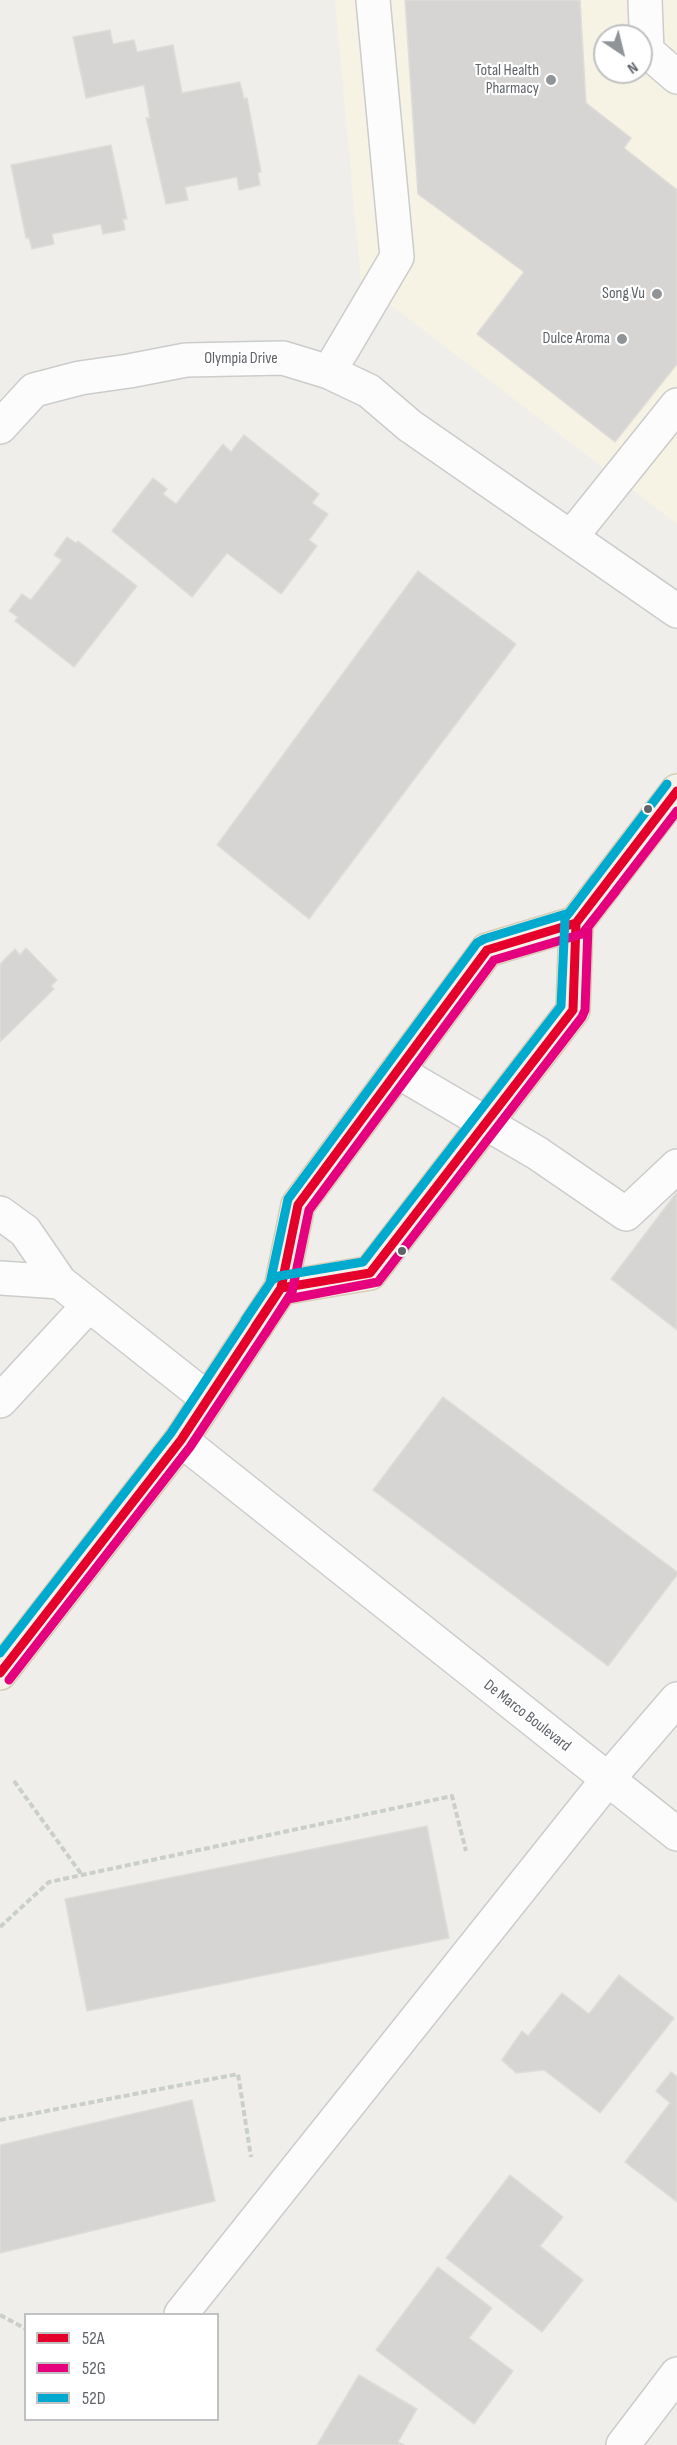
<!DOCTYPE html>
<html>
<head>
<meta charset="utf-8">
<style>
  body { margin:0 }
  #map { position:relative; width:677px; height:2445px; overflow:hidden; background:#efeeea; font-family:"Sofia Sans Condensed",sans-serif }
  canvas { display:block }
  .legend { position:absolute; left:24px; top:2313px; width:195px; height:108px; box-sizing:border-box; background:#fff; border:2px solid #bfc1c3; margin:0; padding:8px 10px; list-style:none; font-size:18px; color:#5f6368 }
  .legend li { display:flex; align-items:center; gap:12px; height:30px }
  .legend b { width:30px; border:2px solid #bfc1c3 }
  .north { position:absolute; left:593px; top:24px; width:60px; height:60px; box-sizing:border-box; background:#fff; border:2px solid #bfc1c3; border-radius:50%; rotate:145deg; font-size:16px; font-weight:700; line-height:24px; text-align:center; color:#5f6368 }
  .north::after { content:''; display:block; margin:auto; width:21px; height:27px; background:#919496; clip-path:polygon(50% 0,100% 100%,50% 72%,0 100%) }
</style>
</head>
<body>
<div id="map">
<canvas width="677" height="2445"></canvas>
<ul class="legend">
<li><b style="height:8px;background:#e4002b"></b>52A</li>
<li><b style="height:8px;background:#e5007d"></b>52G</li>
<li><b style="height:8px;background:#00a9ce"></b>52D</li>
</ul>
<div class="north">N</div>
</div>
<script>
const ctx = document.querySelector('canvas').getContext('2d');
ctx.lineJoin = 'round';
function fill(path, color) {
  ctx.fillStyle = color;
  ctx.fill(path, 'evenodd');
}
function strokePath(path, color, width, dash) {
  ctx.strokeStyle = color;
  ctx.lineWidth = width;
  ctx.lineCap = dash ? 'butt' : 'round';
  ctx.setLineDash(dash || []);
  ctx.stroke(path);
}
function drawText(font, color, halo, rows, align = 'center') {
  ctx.font = font + ' "Sofia Sans Condensed",sans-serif';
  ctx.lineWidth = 4.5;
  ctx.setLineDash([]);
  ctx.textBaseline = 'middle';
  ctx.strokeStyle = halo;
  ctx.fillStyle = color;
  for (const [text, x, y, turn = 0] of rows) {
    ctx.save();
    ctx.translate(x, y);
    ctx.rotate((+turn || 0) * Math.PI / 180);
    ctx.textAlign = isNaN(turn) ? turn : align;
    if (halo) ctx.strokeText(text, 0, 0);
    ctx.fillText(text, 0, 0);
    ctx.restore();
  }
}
fill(new Path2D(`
  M 335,0 L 677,0 L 677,524 L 361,282 ZM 605,36 L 641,36 L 641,72 L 605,72 Z`), '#f7f3e4');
const building = new Path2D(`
  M 405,0 L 580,0 L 586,103 L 631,138 L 624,148 L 677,190 L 677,364 L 615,442 L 477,334 L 524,272 L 418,194 Z
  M 110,30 L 113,44 L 134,40 L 137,52 L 173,45 L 182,93 L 240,82 L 244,99 L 247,98 L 261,172 L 258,173 L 260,185 L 239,190 L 237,177 L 185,187 L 188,200 L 166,204 L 147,121 L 146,118 L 150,118 L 144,85 L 86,98 L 73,37 Z
  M 111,145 L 127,219 L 123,219 L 125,230 L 103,234 L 101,224 L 52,234 L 54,244 L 32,249 L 29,238 L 26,238 L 11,165 Z
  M 244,435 L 319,494 L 312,503 L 328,514 L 309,540 L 317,546 L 281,594 L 227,553 L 192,597 L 112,531 L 153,478 L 167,489 L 163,494 L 176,504 L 223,444 L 231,452 Z
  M 67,537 L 76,543 L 78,541 L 137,586 L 74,667 L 15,621 L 18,617 L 9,611 L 22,594 L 31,600 L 62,560 L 54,555 Z
  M 418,571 L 516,644 L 309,919 L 217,845 Z
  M 26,948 L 57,980 L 51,986 L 54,989 L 0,1042 L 0,964 L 15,949 L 20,955 Z
  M 677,1192 L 677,1330 L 611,1279 Z
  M 443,1397 L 677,1572 L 677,1575 L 608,1666 L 373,1490 Z
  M 427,1826 L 449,1938 L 87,2011 L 65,1899 Z
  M 619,1975 L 674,2018 L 600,2113 L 544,2070 L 516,2073 L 502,2060 L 522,2031 L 528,2036 L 562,1993 L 589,2014 Z
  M 671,2072 L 677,2077 L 677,2202 L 625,2162 L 670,2103 L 656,2091 Z
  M 192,2100 L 215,2201 L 0,2253 L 0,2145 Z
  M 510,2175 L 563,2217 L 540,2246 L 583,2280 L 542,2332 L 446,2258 Z
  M 438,2267 L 492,2308 L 469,2338 L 513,2371 L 474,2424 L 376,2350 Z
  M 359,2375 L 417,2409 L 398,2442 L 404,2445 L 317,2445 Z`);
fill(building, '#d6d5d3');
strokePath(building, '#deddd9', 1.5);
const minor = new Path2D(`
  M 645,0 L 647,51 L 677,77
  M 329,372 L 397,257 L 373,0
  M 0,427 L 34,390 L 80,378 L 129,371 L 186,360 L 283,358 L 329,372 L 369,391 L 410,426 L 677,611
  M 571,537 L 677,405
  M 397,1071 L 537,1153 L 626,1214 L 677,1166
  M 0,1213 L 25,1231 L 60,1282 L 208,1399
  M 0,1278 L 60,1282
  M 0,1401 L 89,1305
  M 181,1440 L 677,1834
  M 181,2314 L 608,1779 L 677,1699
  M 623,2445 L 677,2374`);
const major = new Path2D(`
  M 281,1288 L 370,1273 L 573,1010 L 576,923
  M 0,1673 L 181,1440 L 281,1288 L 298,1205 L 487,950 L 576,923 L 677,791`);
strokePath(minor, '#cbcccc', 36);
strokePath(major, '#d7ceb8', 36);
strokePath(new Path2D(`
  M 14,1781 L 82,1875
  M 0,1927 L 49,1882 L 452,1796 L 466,1851
  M 0,2120 L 238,2074 L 251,2157
  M 0,2315 L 26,2329`), '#cacfcc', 4, [6, 3]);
strokePath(minor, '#fdfcfc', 33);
strokePath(major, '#f4f2e9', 33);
strokePath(new Path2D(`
  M 255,1327 L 281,1288 L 298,1205 L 487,950 L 576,923 L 606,884
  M 0,1673 L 181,1440 L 281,1288 L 370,1273 L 573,1010 L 576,923 L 677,791`), '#e4002b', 9);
strokePath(new Path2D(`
  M 265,1334 L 292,1292 L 309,1210 L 494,960 L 582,934 L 616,891
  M 9,1680 L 190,1447 L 288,1299 L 378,1282 L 582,1017 L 585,1010 L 588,927 L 677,811`), '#e5007d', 9);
strokePath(new Path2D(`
  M 245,1320 L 270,1283 L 288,1199 L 477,943 L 484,939 L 569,913 L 596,877
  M 0,1653 L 171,1433 L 272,1280 L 279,1276 L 363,1262 L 561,1006 L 565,918 L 667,784`), '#00a9ce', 9);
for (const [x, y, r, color] of [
  [551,80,6,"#919496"],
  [657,294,6,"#919496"],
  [622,339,6,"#919496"],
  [648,809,5,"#5f6368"],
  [402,1251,5,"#5f6368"]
]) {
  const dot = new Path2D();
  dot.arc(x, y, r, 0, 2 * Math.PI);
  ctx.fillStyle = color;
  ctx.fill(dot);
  strokePath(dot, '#fff', 2);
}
drawText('16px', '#5f6368', '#fff', [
  ["Total Health",539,71],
  ["Pharmacy",539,89],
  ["Song Vu",645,294],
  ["Dulce Aroma",610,339]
], 'right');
drawText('16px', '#5f6368', '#fff', [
  ["Olympia Drive",241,359],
  ["De Marco Boulevard",527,1716,38]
]);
</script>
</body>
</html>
